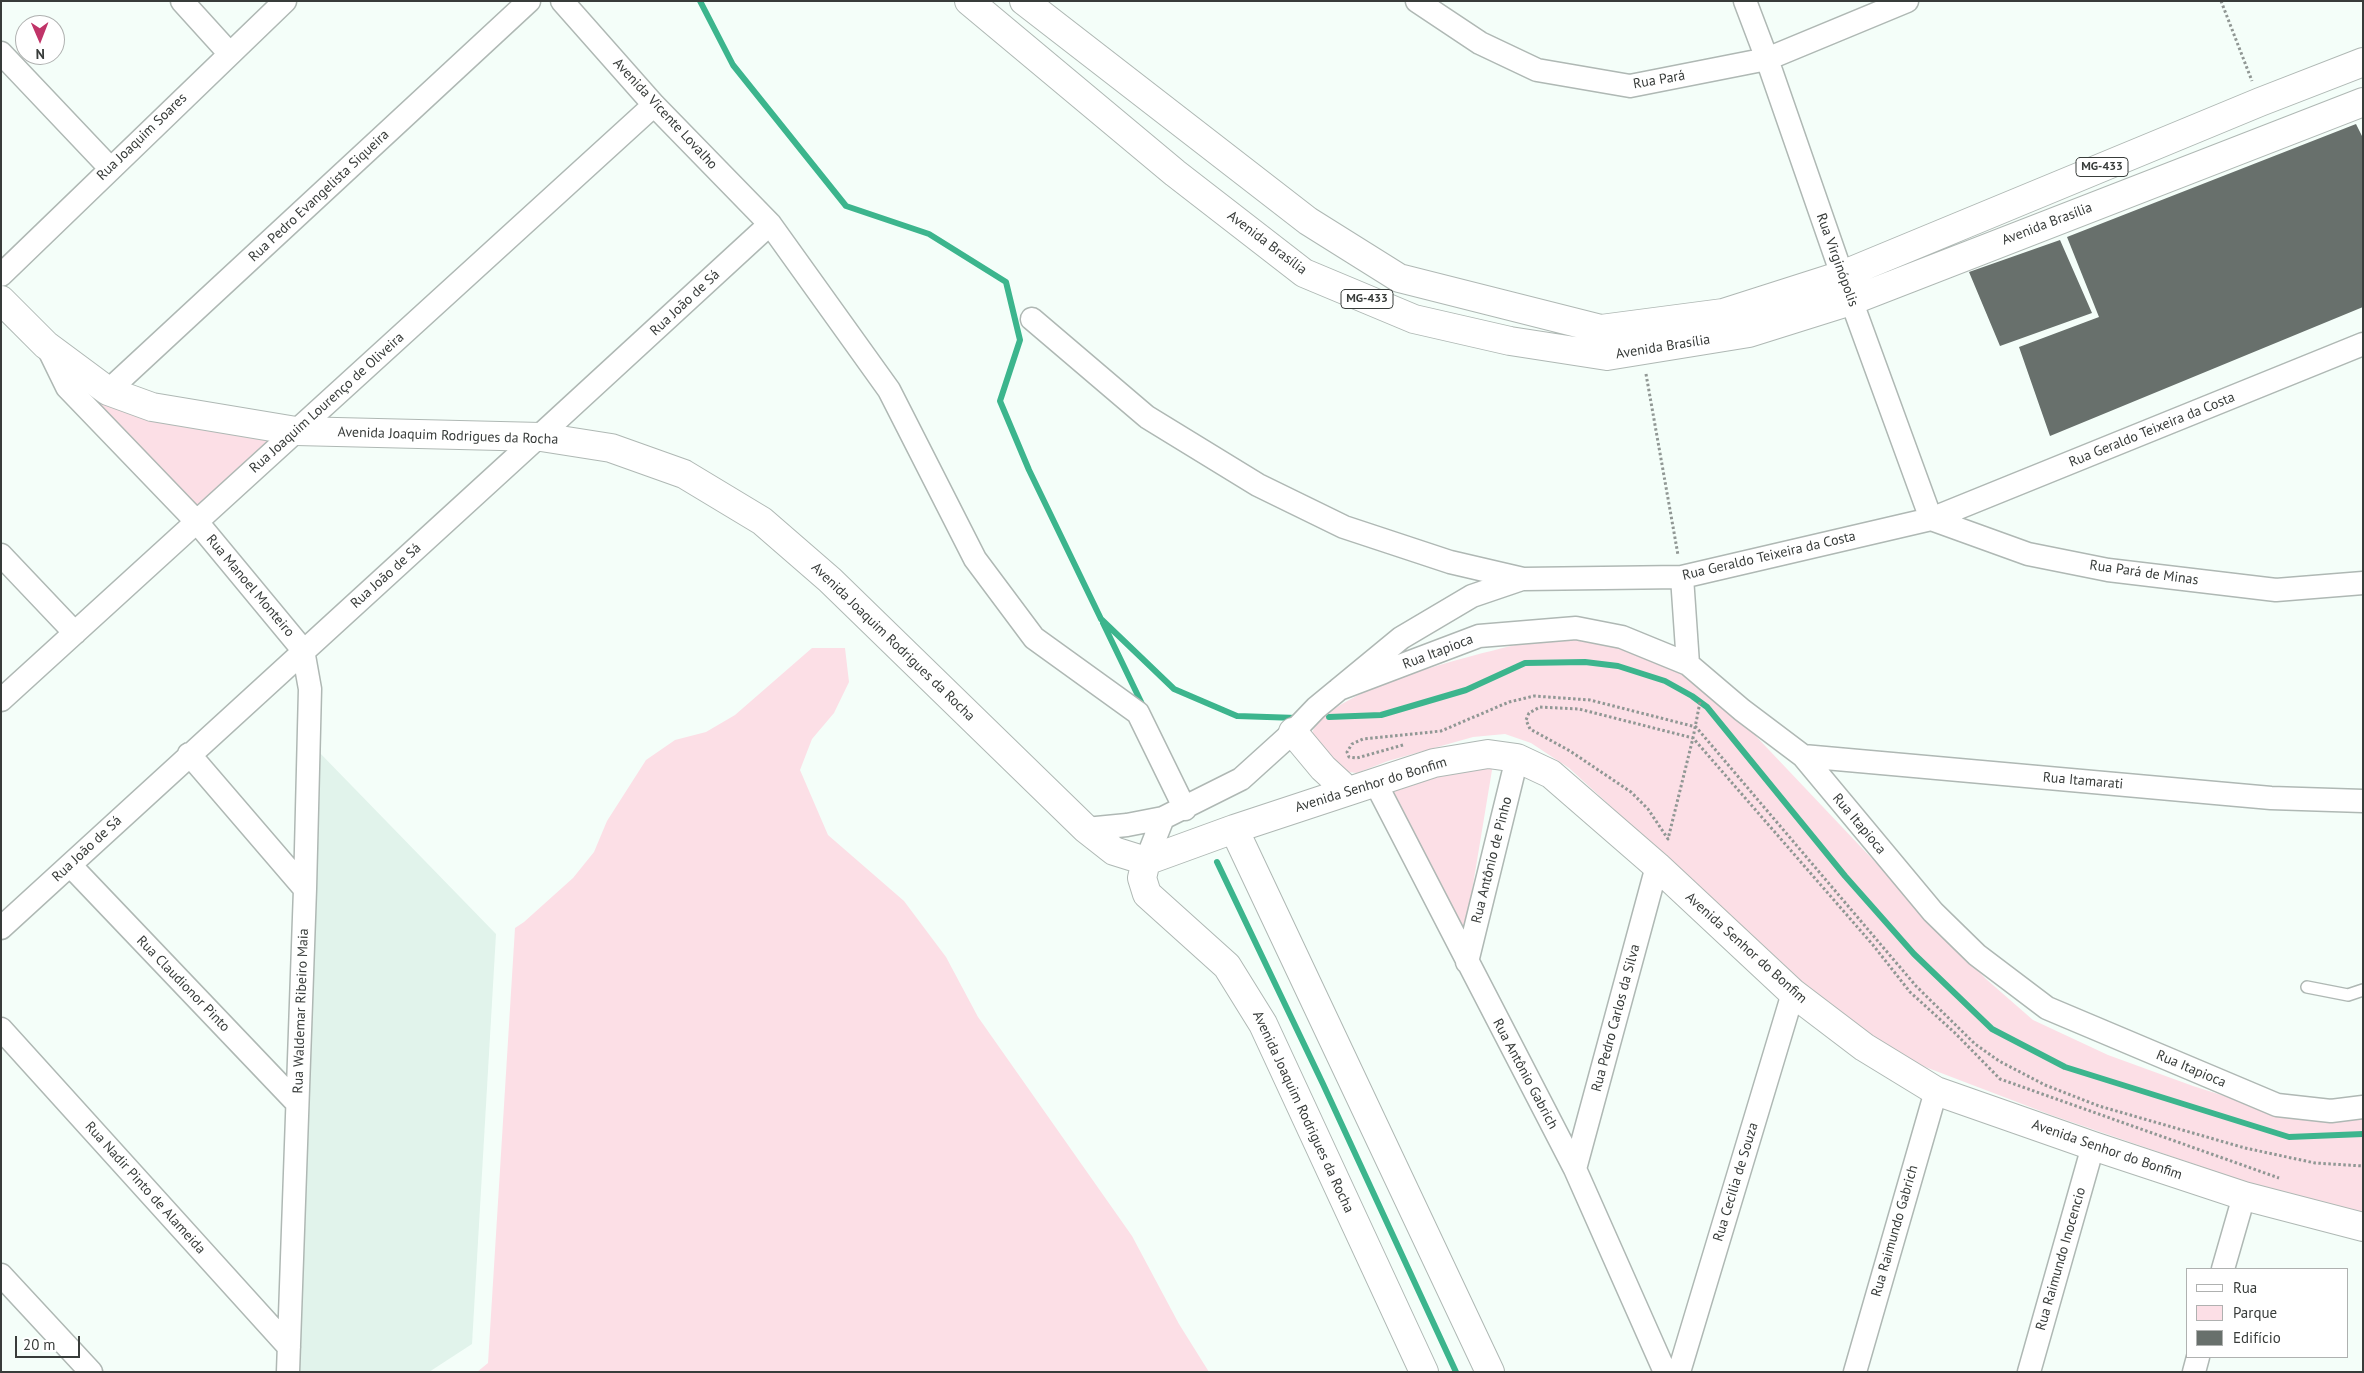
<!DOCTYPE html>
<html>
<head>
<meta charset="utf-8">
<style>
  body { margin:0 }
  #map { position:relative; width:2364px; height:1373px; overflow:hidden; background:#f4fef9; font-family:"PT Sans",sans-serif }
  canvas { display:block }
  .frame { position:absolute; inset:0; border:2px solid #383c3a; pointer-events:none }
  .legend { position:absolute; left:2186px; top:1268px; width:162px; height:90px; box-sizing:border-box; background:#fff; border:1px solid #afb1b0; margin:0; padding:6px 9px; list-style:none; font-size:15px; color:#383c3a }
  .legend li { display:flex; align-items:center; gap:10px; height:25px }
  .legend b { width:25px; border:1px solid #afb1b0 }
  .north { position:absolute; left:15px; top:15px; width:50px; height:50px; box-sizing:border-box; background:#fff; border:1px solid #afb1b0; border-radius:50%; rotate:179deg; font-size:14px; font-weight:700; line-height:20px; text-align:center; color:#383c3a }
  .north::after { content:''; display:block; margin:auto; width:18px; height:22px; background:#c03468; clip-path:polygon(50% 0,100% 100%,50% 72%,0 100%) }
  .scale { position:absolute; left:15px; top:1336px; width:65px; height:22px; box-sizing:border-box; border:2px solid #383c3a; border-top:0; padding-left:6px; font-size:15px; line-height:18px; white-space:nowrap; color:#383c3a; -webkit-text-stroke:4px #fff; paint-order:stroke }
</style>
</head>
<body>
<div id="map">
<canvas width="2364" height="1373"></canvas>
<div class="frame"></div>
<ul class="legend">
<li><b style="height:6px;background:#fff"></b>Rua</li>
<li><b style="height:14px;background:#fcdfe6"></b>Parque</li>
<li><b style="height:14px;background:#68706c"></b>Edifício</li>
</ul>
<div class="north">N</div>
<div class="scale">20 m</div>
</div>
<script>
const ctx = document.querySelector('canvas').getContext('2d');
ctx.lineJoin = 'round';
function fill(path, color) {
  ctx.fillStyle = color;
  ctx.fill(path, 'evenodd');
}
function strokePath(path, color, width, dash) {
  ctx.strokeStyle = color;
  ctx.lineWidth = width;
  ctx.lineCap = dash ? 'butt' : 'round';
  ctx.setLineDash(dash || []);
  ctx.stroke(path);
}
function drawText(font, color, halo, rows, align = 'center') {
  ctx.font = font + ' "PT Sans",sans-serif';
  ctx.lineWidth = 5;
  ctx.setLineDash([]);
  ctx.textBaseline = 'middle';
  ctx.strokeStyle = halo;
  ctx.fillStyle = color;
  for (const [text, x, y, turn = 0] of rows) {
    ctx.save();
    ctx.translate(x, y);
    ctx.rotate((+turn || 0) * Math.PI / 180);
    ctx.textAlign = isNaN(turn) ? turn : align;
    if (halo) ctx.strokeText(text, 0, 0);
    ctx.fillText(text, 0, 0);
    ctx.restore();
  }
}
fill(new Path2D(`
  M 317,750 L 496,934 L 472,1344 L 429,1372 L 294,1372 Z`), '#e1f3eb');
fill(new Path2D(`
  M 74,385 L 283,435 L 196,512 Z
  M 1546,638 L 1587,638 L 1683,667 L 1716,694 L 1986,979 L 2033,1020 L 2108,1055 L 2193,1086 L 2275,1112 L 2363,1117 L 2363,1219 L 2319,1207 L 2051,1115 L 1907,1060 L 1865,1035 L 1799,979 L 1569,768 L 1531,743 L 1505,734 L 1473,737 L 1388,761 L 1357,773 L 1339,771 L 1322,755 L 1312,733 C 1330,686 1497,649 1546,638 Z
  M 812,648 L 845,648 L 849,682 L 834,713 L 812,739 L 800,770 L 828,835 L 904,901 L 946,957 L 978,1017 L 1132,1236 L 1179,1324 L 1209,1372 L 477,1372 L 488,1363 L 515,928 L 524,922 L 573,878 L 594,852 L 607,821 L 646,760 L 675,740 L 706,732 L 735,715 Z
  M 1494,758 L 1463,945 L 1384,789 Z`), '#fcdfe6');
strokePath(new Path2D(`
  M 700,1 L 733,65 L 846,206 L 929,234 L 1006,282 L 1020,340 L 1000,401 L 1029,470 L 1101,619 L 1174,689 L 1237,716 L 1297,718
  M 1103,623 L 1143,706
  M 1329,717 L 1381,715 L 1466,690 L 1525,663 L 1585,662 L 1618,666 L 1665,681 L 1692,696 L 1707,707 L 1845,876 L 1914,954 L 1992,1029 L 2065,1067 L 2289,1137 L 2363,1134
  M 1217,862 L 1323,1084 L 1456,1372`), '#3cb58d', 6);
fill(new Path2D(`
  M 2356,124 L 2363,138 L 2363,307 L 2050,436 L 2019,347 L 2099,317 L 2067,237 Z
  M 2060,240 L 2092,313 L 2000,346 L 1969,272 Z`), '#68706c');
const service = new Path2D(`
  M 2307,987 L 2348,995 L 2363,990`);
const minor = new Path2D(`
  M 182,1 L 230,54
  M 562,1 L 654,105 L 770,224 L 889,390 L 975,559 L 1034,638 L 1138,713 L 1185,809
  M 1417,1 L 1480,43 L 1537,70 L 1630,86 L 1767,59 L 1907,1
  M 1745,1 L 1767,59 L 1842,275 L 1931,519
  M 1,53 L 110,168
  M 1,275 L 285,1
  M 1032,319 L 1147,417 L 1258,485 L 1344,527 L 1450,562 L 1523,579 L 1682,577 L 1931,519 L 2363,344
  M 47,346 L 67,387 L 197,522 L 303,650 L 310,689 L 305,889 L 288,1372
  M 108,391 L 529,1
  M 1931,519 L 2028,554 L 2108,570 L 2276,590 L 2363,583
  M 1,555 L 75,633
  M 1682,577 L 1688,664
  M 1339,689 L 1479,636 L 1576,628 L 1622,637 L 1688,664 L 1742,710 L 1803,756 L 1933,912 L 1977,955 L 2047,1008 L 2277,1105 L 2331,1111 L 2363,1107
  M 1,700 L 654,105
  M 189,754 L 305,889
  M 1803,756 L 2271,798 L 2363,801
  M 1375,782 L 1575,1169 L 1665,1372
  M 1086,829 L 1127,825 L 1163,818 L 1241,779 L 1293,732 L 1316,708 L 1401,638 L 1472,596 L 1522,579
  M 1146,861 L 1163,818
  M 70,865 L 297,1103
  M 1,928 C 257,692 515,460 770,224
  M 1467,962 L 1517,758
  M 1,1029 L 289,1347
  M 1575,1169 L 1657,866
  M 2223,1269 L 2244,1196
  M 1,1275 L 91,1372
  M 1679,1372 L 1793,993
  M 1855,1372 L 1936,1091
  M 2029,1372 L 2093,1146
  M 2194,1372 L 2198,1357`);
const tertiary = new Path2D(`
  M 1,300 L 46,345 L 108,391 L 152,407 L 296,431 L 541,437 L 611,448 L 684,474 L 762,521 L 830,580 L 1086,829 L 1114,851 L 1146,861
  M 1293,732 L 1323,768 L 1348,791
  M 1234,829 L 1490,1372
  M 1146,861 L 1234,829 L 1434,763 L 1488,754 L 1517,758 L 1551,774 L 1657,866 L 1793,993 L 1864,1047 L 1936,1091 L 2093,1146 L 2244,1196 L 2363,1227
  M 1146,861 L 1142,878 L 1147,894 L 1227,966 L 1263,1024 L 1424,1372`);
const primary = new Path2D(`
  M 969,1 L 1175,173 L 1304,273 L 1414,319 L 1510,341 L 1607,356 L 1749,333 L 1851,301 L 2363,102
  M 1024,1 L 1308,221 L 1399,278 L 1601,329 L 1723,313 L 1842,275 L 2260,102 L 2363,62`);
strokePath(service, '#afb8b4', 14);
strokePath(minor, '#afb8b4', 25);
strokePath(tertiary, '#afb8b4', 30);
strokePath(primary, '#afb8b4', 30);
strokePath(new Path2D(`
  M 2221,1 L 2252,81
  M 1646,374 L 1678,555
  M 1700,702 L 1693,738 L 1668,839 L 1648,809 L 1631,792 L 1570,751 L 1530,729 L 1526,720 L 1529,713 L 1540,707 L 1579,709 L 1693,738 L 1873,945 L 1910,992 L 1955,1033 L 2000,1079 L 2279,1178
  M 1403,745 L 1357,758 L 1349,757 L 1347,752 L 1352,744 L 1363,739 L 1441,731 L 1509,702 L 1534,696 L 1590,700 L 1696,727 L 1916,986 L 1975,1044 L 1999,1061 L 2045,1085 L 2099,1106 L 2245,1148 L 2315,1163 L 2363,1166`), '#909794', 3, [2.5, 2.5]);
strokePath(service, '#fff', 11);
strokePath(minor, '#fff', 22);
strokePath(tertiary, '#fff', 28);
strokePath(primary, '#fff', 28);
for (const [x, y, w] of [
  [2102,167,52],
  [1367,299,52]
]) {
  const box = new Path2D();
  box.roundRect(x - w / 2, y - 9.5, w, 19, 4);
  ctx.fillStyle = '#fff';
  ctx.fill(box);
  strokePath(box, '#383c3a', 1);
}
drawText('bold 12px', '#383c3a', null, [
  ["MG-433",2102,167],
  ["MG-433",1367,299]
]);
drawText('14px', '#383c3a', '#fff', [
  ["Rua Pará",1659,80,-10],
  ["Avenida Vicente Lovalho",665,114,47],
  ["Rua Joaquim Soares",142,137,-44],
  ["Rua Pedro Evangelista Siqueira",319,196,-43],
  ["Avenida Brasília",2047,224,-21],
  ["Avenida Brasília",1267,243,37],
  ["Rua Virginópolis",1837,260,70],
  ["Rua João de Sá",685,303,-43],
  ["Avenida Brasília",1663,347,-9],
  ["Rua Joaquim Lourenço de Oliveira",327,403,-42],
  ["Rua Geraldo Teixeira da Costa",2152,430,-22],
  ["Avenida Joaquim Rodrigues da Rocha",448,436,2],
  ["Rua Geraldo Teixeira da Costa",1769,556,-13],
  ["Rua Pará de Minas",2144,573,8],
  ["Rua João de Sá",386,576,-42],
  ["Rua Manoel Monteiro",250,586,50],
  ["Avenida Joaquim Rodrigues da Rocha",893,642,44],
  ["Rua Itapioca",1438,652,-21],
  ["Rua Itamarati",2083,781,5],
  ["Avenida Senhor do Bonfim",1371,785,-17],
  ["Rua Itapioca",1859,824,50],
  ["Rua João de Sá",87,849,-43],
  ["Rua Antônio de Pinho",1492,860,-76],
  ["Avenida Senhor do Bonfim",1746,948,42],
  ["Rua Claudionor Pinto",183,984,46],
  ["Rua Waldemar Ribeiro Maia",301,1011,-88],
  ["Rua Pedro Carlos da Silva",1616,1018,-75],
  ["Rua Itapioca",2191,1069,23],
  ["Rua Antônio Gabrich",1525,1074,62],
  ["Avenida Joaquim Rodrigues da Rocha",1303,1112,65],
  ["Avenida Senhor do Bonfim",2107,1150,19],
  ["Rua Cecilia de Souza",1736,1182,-73],
  ["Rua Nadir Pinto de Alameida",145,1188,48],
  ["Rua Raimundo Gabrich",1895,1231,-74],
  ["Rua Raimundo Inocencio",2061,1259,-74]
]);
</script>
</body>
</html>
